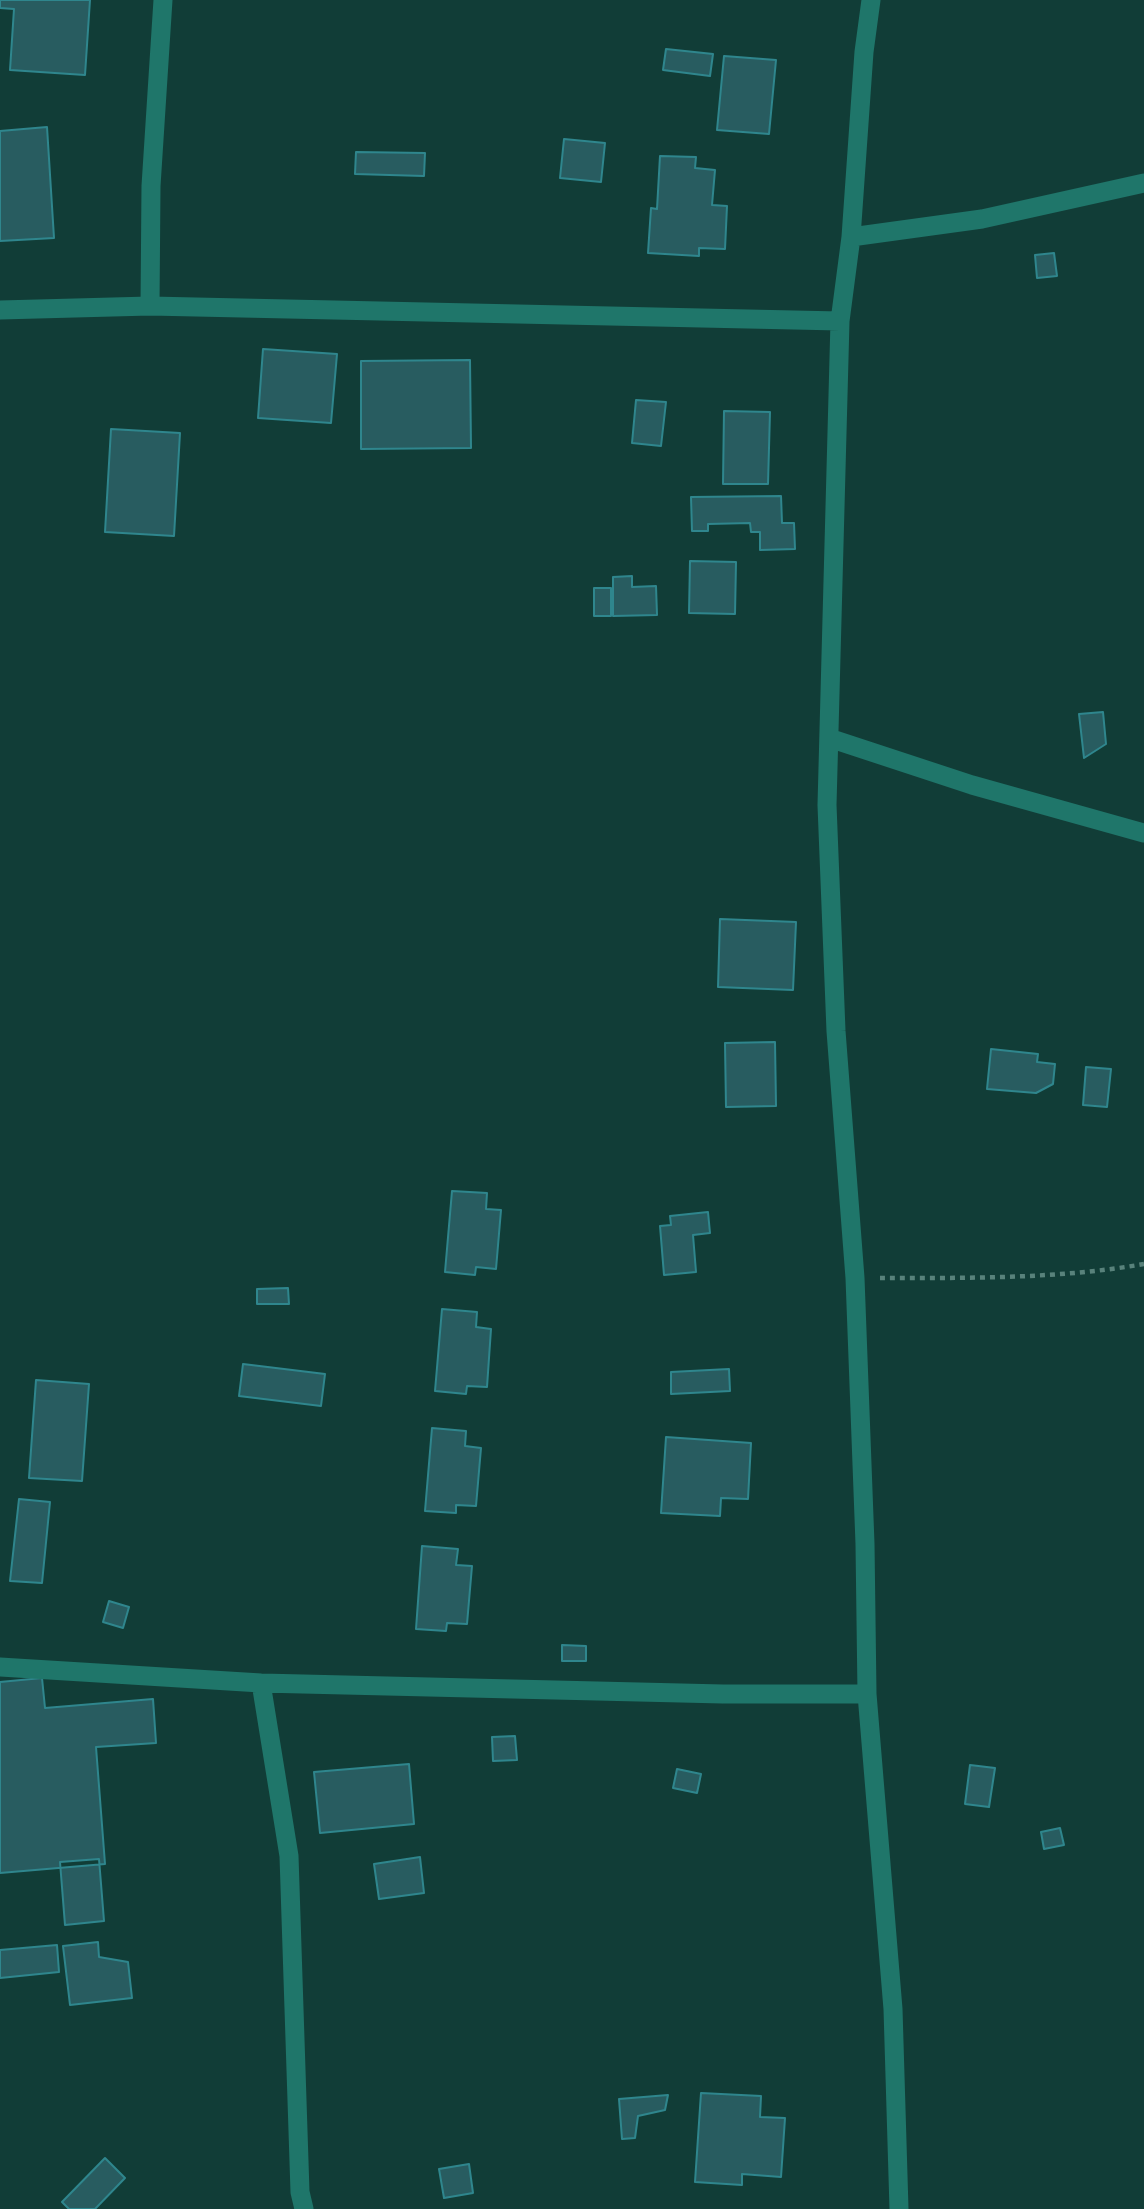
<!DOCTYPE html>
<html>
<head>
<meta charset="utf-8">
<style>
  body { margin:0 }
  canvas { display:block; background:#113d37 }
</style>
</head>
<body>
<canvas width="1144" height="2209"></canvas>
<script>
const ctx = document.querySelector('canvas').getContext('2d');
ctx.lineJoin = 'round';
function fill(path, color) {
  ctx.fillStyle = color;
  ctx.fill(path, 'evenodd');
}
function strokePath(path, color, width, dash) {
  ctx.strokeStyle = color;
  ctx.lineWidth = width;
  ctx.lineCap = dash ? 'butt' : 'round';
  ctx.setLineDash(dash || []);
  ctx.stroke(path);
}
const building = new Path2D(`
  M 0,0 L 90,0 L 85,75 L 10,70 L 14,9 L 0,8 Z
  M 666,49 L 713,54 L 710,76 L 663,70 Z
  M 724,56 L 776,60 L 769,134 L 717,130 Z
  M 47,127 L 54,238 L 0,241 L 0,131 Z
  M 564,139 L 605,143 L 601,182 L 560,178 Z
  M 356,152 L 425,153 L 424,176 L 355,174 Z
  M 660,156 L 696,157 L 695,168 L 715,170 L 712,205 L 727,206 L 725,249 L 699,248 L 699,256 L 648,253 L 651,208 L 657,209 Z
  M 1054,253 L 1057,276 L 1037,278 L 1035,255 Z
  M 263,349 L 337,354 L 331,423 L 258,418 Z
  M 470,360 L 471,448 L 361,449 L 361,361 Z
  M 636,400 L 666,402 L 661,446 L 632,443 Z
  M 724,411 L 770,412 L 768,484 L 723,484 Z
  M 111,429 L 180,433 L 174,536 L 105,532 Z
  M 781,496 L 782,523 L 794,523 L 795,549 L 760,550 L 760,532 L 751,532 L 750,523 L 708,524 L 708,531 L 692,531 L 691,497 Z
  M 690,561 L 736,562 L 735,614 L 689,613 Z
  M 632,576 L 632,587 L 656,586 L 657,615 L 613,616 L 613,577 Z
  M 594,588 L 611,588 L 611,616 L 594,616 Z
  M 1103,712 L 1106,744 L 1084,758 L 1079,714 Z
  M 720,919 L 796,922 L 793,990 L 718,987 Z
  M 775,1042 L 776,1106 L 726,1107 L 725,1043 Z
  M 991,1049 L 1038,1054 L 1037,1062 L 1055,1064 L 1053,1084 L 1036,1093 L 987,1089 Z
  M 1086,1067 L 1111,1069 L 1107,1107 L 1083,1105 Z
  M 452,1191 L 487,1193 L 486,1209 L 501,1210 L 496,1269 L 476,1267 L 475,1275 L 445,1272 Z
  M 708,1212 L 710,1233 L 693,1235 L 696,1272 L 664,1275 L 660,1226 L 671,1225 L 670,1216 Z
  M 288,1288 L 289,1304 L 257,1304 L 257,1289 Z
  M 442,1309 L 477,1312 L 476,1327 L 491,1329 L 487,1387 L 467,1386 L 466,1394 L 435,1391 Z
  M 243,1364 L 325,1374 L 321,1406 L 239,1396 Z
  M 729,1369 L 730,1391 L 671,1394 L 671,1372 Z
  M 36,1380 L 89,1384 L 82,1481 L 29,1478 Z
  M 432,1428 L 466,1431 L 465,1446 L 481,1448 L 476,1506 L 456,1505 L 456,1513 L 425,1511 Z
  M 666,1437 L 751,1443 L 748,1499 L 721,1498 L 720,1516 L 661,1513 Z
  M 19,1499 L 50,1502 L 42,1583 L 10,1581 Z
  M 422,1546 L 458,1549 L 456,1565 L 472,1566 L 467,1624 L 447,1623 L 446,1631 L 416,1629 Z
  M 109,1601 L 129,1607 L 123,1628 L 103,1622 Z
  M 562,1645 L 586,1646 L 586,1661 L 562,1661 Z
  M 42,1678 L 45,1708 L 153,1699 L 156,1743 L 96,1747 L 105,1864 L 0,1873 L 0,1682 Z
  M 515,1736 L 517,1760 L 493,1761 L 492,1737 Z
  M 409,1764 L 414,1824 L 320,1833 L 314,1772 Z
  M 970,1765 L 995,1768 L 989,1807 L 965,1804 Z
  M 677,1769 L 701,1774 L 697,1793 L 673,1788 Z
  M 1060,1828 L 1064,1845 L 1044,1849 L 1041,1832 Z
  M 420,1857 L 424,1893 L 379,1899 L 374,1864 Z
  M 99,1859 L 104,1921 L 65,1925 L 60,1862 Z
  M 98,1942 L 99,1957 L 128,1962 L 132,1998 L 70,2005 L 63,1946 Z
  M 57,1945 L 59,1972 L 0,1978 L 0,1950 Z
  M 701,2093 L 761,2096 L 760,2117 L 785,2118 L 781,2177 L 742,2174 L 742,2185 L 695,2182 Z
  M 668,2095 L 665,2110 L 638,2116 L 635,2138 L 622,2139 L 619,2099 Z
  M 105,2158 L 125,2178 L 95,2209 L 69,2209 L 62,2202 Z
  M 469,2164 L 473,2193 L 444,2198 L 439,2169 Z`);
fill(building, '#285c60');
strokePath(building, '#2f868d', 2);
strokePath(new Path2D(`
  M 880,1278 C 967,1278 1059,1279 1144,1264`), '#58827b', 4.5, [5, 5]);
strokePath(new Path2D(`
  M 871,0 L 864,52 L 851,237 L 840,321 L 827,805 L 836,1031 L 855,1278 L 865,1544 L 867,1694 L 893,2009 L 899,2209
  M 851,237 L 982,219 L 1144,183
  M 150,306 L 151,186 L 163,0
  M 0,310 L 150,306 L 840,321
  M 829,738 L 972,785 L 1144,833
  M 0,1667 L 261,1683 L 723,1694 L 867,1694
  M 261,1683 L 289,1856 L 300,2192 L 304,2209`), '#1f766a', 19);
</script>
</body>
</html>
